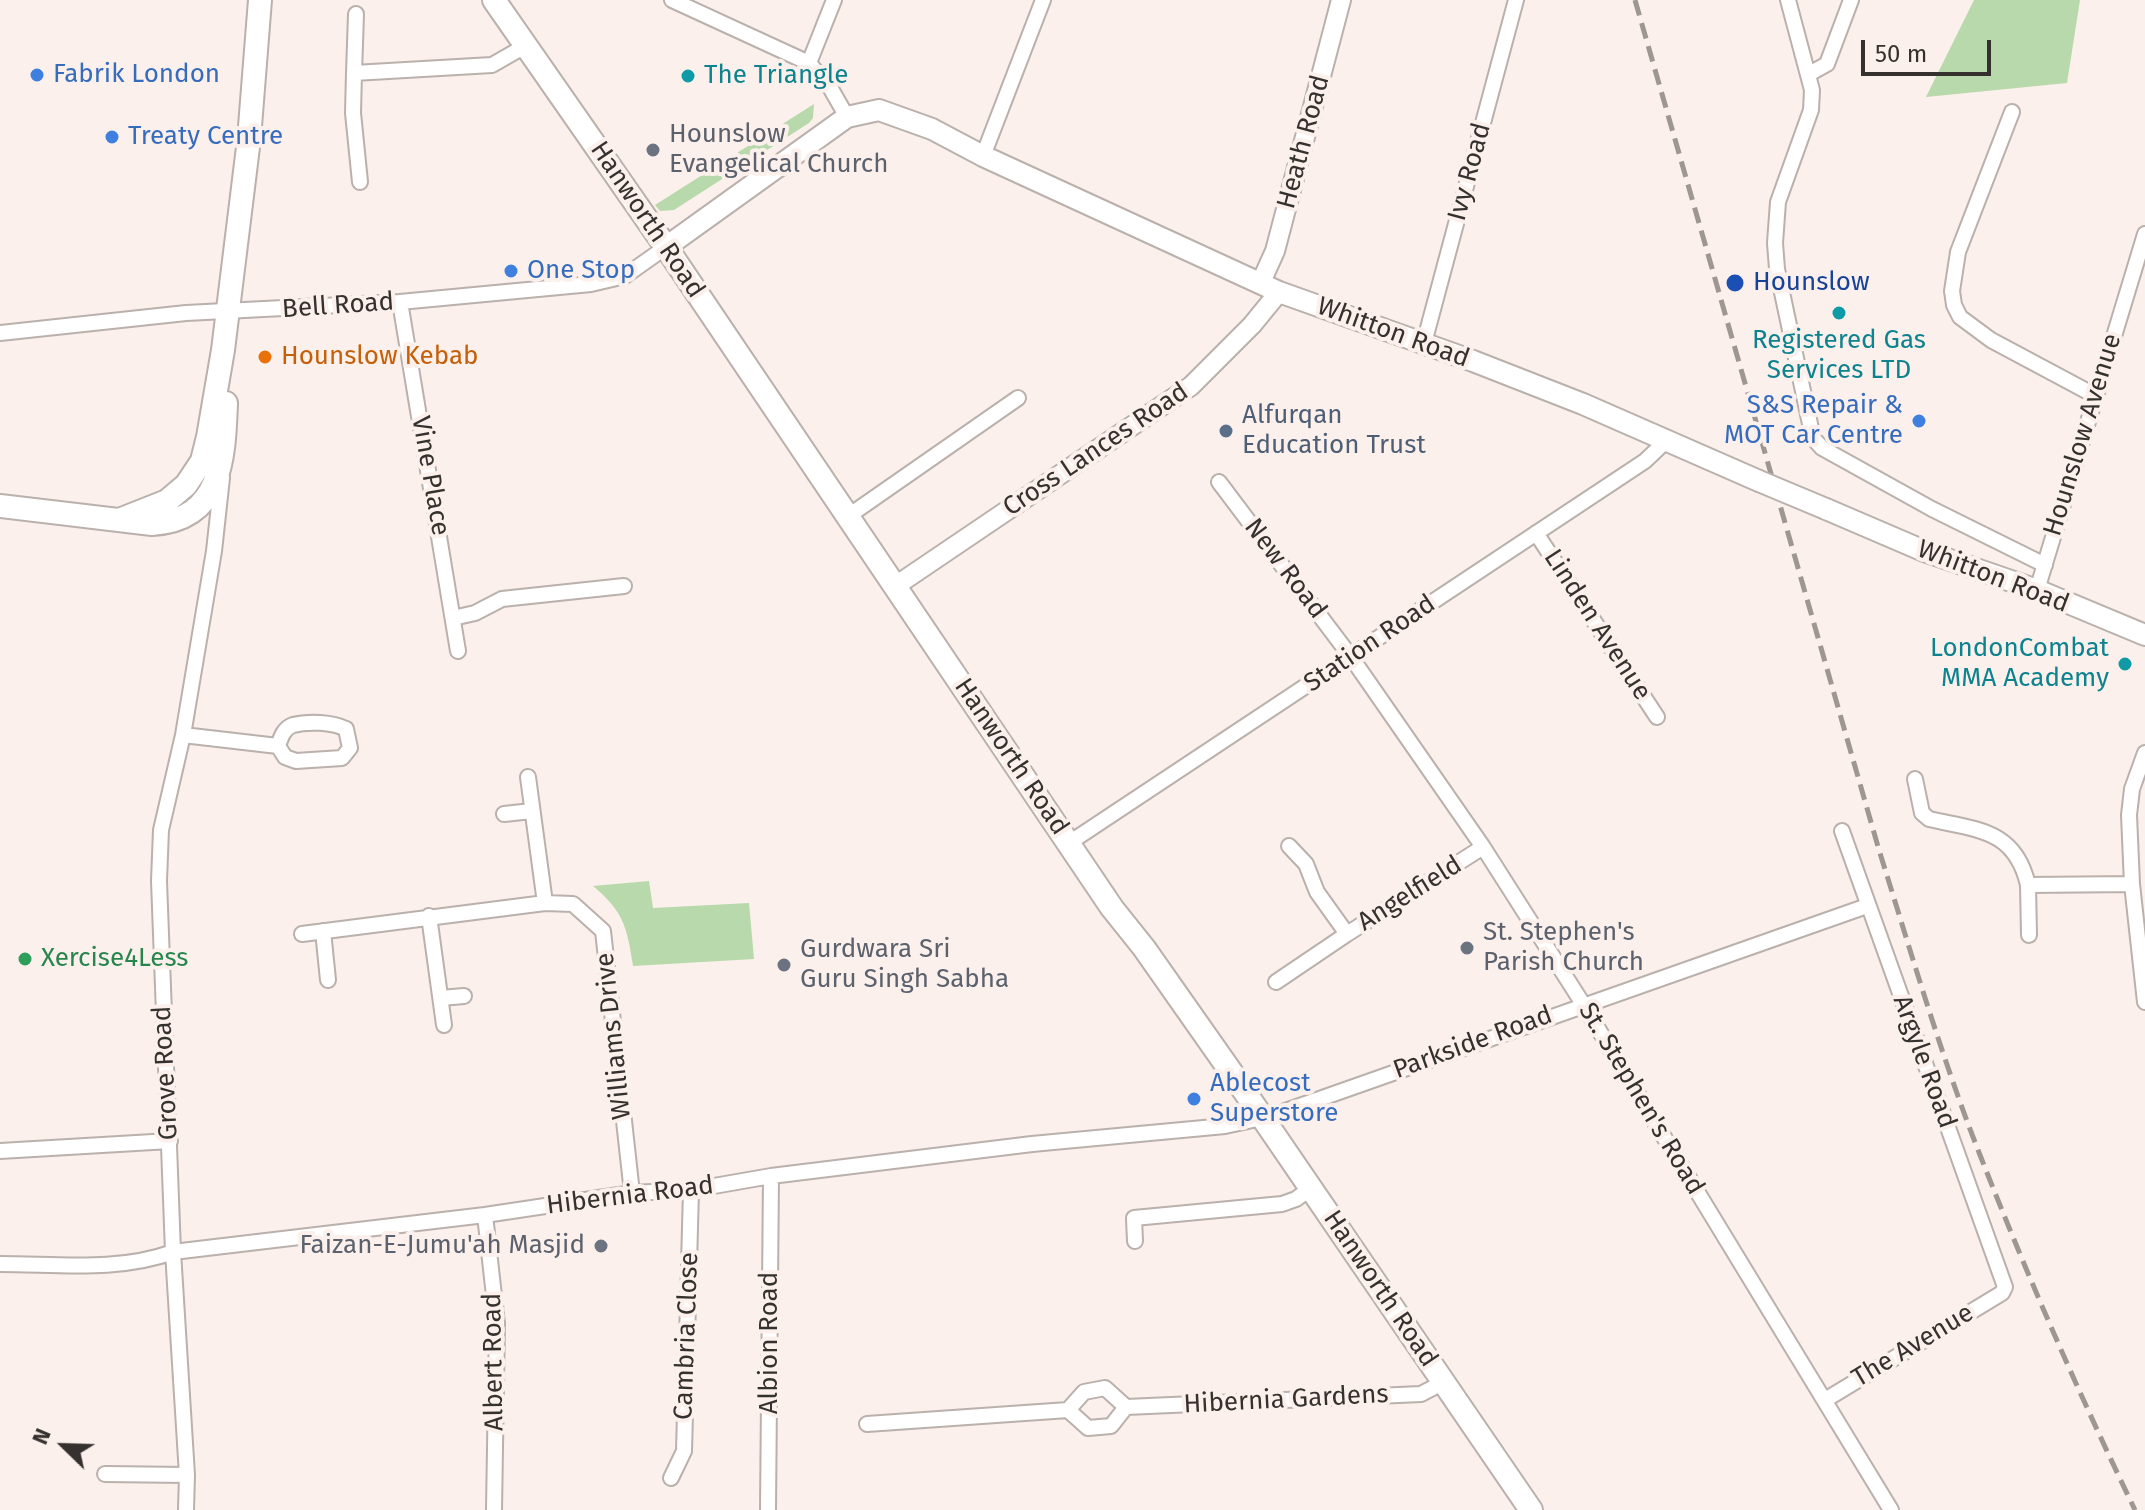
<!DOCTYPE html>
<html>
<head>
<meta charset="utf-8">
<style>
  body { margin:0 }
  #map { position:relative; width:2145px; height:1510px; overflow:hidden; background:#fbf0eb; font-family:"Fira Sans",sans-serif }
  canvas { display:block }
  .north { position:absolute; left:24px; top:1406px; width:80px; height:80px; -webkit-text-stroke:6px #fbf0eb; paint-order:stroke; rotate:293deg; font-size:22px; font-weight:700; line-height:32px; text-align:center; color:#35312f }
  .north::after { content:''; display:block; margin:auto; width:28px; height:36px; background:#35312f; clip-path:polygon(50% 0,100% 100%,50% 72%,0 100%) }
  .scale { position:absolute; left:1861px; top:40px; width:130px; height:36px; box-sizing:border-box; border:4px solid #35312f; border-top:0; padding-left:10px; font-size:24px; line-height:28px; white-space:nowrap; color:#35312f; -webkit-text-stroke:6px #fbf0eb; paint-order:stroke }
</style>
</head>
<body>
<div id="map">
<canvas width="2145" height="1510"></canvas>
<div class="north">N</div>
<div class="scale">50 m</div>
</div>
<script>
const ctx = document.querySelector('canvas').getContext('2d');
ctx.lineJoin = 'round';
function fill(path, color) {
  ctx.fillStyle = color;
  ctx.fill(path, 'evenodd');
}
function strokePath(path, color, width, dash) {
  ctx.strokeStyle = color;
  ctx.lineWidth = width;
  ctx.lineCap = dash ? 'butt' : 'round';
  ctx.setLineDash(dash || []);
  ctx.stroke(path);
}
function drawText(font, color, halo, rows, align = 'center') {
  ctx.font = font + ' "Fira Sans",sans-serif';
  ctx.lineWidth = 8;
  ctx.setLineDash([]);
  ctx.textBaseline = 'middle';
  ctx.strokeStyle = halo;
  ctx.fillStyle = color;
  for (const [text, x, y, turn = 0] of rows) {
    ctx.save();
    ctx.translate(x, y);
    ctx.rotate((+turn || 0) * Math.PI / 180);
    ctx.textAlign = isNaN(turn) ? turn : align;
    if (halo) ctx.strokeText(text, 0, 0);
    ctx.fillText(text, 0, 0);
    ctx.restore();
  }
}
fill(new Path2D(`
  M 1974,0 L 2080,0 L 2067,83 L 1926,97 Z
  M 814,104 L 813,118 L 809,123 L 674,210 L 660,211 L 655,205 Z
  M 649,881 L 653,908 L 749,903 L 754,959 L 633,966 C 627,927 624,912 593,886 Z`), '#b7d9ab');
const minor = new Path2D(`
  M 672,0 L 809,63 L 831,89 L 847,117
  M 1788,0 L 1812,90 L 1811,110 L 1778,202 L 1775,243 L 1777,269 L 1813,438 L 1822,448 L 1932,509 L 2045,565
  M 356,14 L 354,73 L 492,65 L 527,45
  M 809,63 L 834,0
  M 354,73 L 353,113 L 360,182
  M 1809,74 L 1827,64 L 1851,0
  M 2012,112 L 1958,252 L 1952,291 L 1954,305 L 1960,317 L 1991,340 L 2094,395
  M 983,156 L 1043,0
  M 400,302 L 458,651
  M 0,333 L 186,313 L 400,302 L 591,284 L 625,276 L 666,247
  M 1424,343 L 1516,0
  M 1219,482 L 1351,657 L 1483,847 L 1583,1004 L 1891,1510
  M 847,517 L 1018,398
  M 1536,533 L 1657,717
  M 2037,590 L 2145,234
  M 453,618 L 475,613 L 502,599 L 624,586
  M 183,735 L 278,746 C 281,737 284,728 293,725 C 308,721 333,722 346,729 L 350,748 L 342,758 L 296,761 L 285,757 L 278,746
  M 2145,753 L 2132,789 L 2129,815 L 2132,884 L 2145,1002
  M 528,777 L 545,903
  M 1915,779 L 1922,813 L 1929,819 C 1977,830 2015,829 2028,885
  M 504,814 L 532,811
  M 1069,843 L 1645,461 L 1667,440
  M 1289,846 L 1306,864 L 1317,892 L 1347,934 L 1483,847
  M 429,916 L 444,1025
  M 323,931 L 328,980
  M 302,934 L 545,903 L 573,904 L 603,931 L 632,1193
  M 2029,935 L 2028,885 L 2132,884
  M 1276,982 L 1347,934
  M 441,998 L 464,996
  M 0,1151 L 170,1141
  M 485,1215 L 497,1323 L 494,1510
  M 1135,1241 L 1134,1218 L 1282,1204 L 1296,1199 L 1311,1188
  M 0,1264 C 58,1264 118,1272 173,1252 L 485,1215 L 632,1193 L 691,1190 L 771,1176 L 1032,1144 L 1225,1126 L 1271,1116 L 1867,906
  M 1105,1388 L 1126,1407 L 1111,1426 L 1088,1428 L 1068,1410 L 1084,1392 Z
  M 1825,1400 L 2002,1293 L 2005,1287 L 1842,831
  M 1126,1407 L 1421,1394 L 1444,1382
  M 867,1424 L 1068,1410
  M 105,1474 L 187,1475
  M 671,1478 L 684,1451 L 691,1190
  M 186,1510 L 187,1475 L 173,1252 L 159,881 L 161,830 L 183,735 L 214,551 L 222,478
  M 768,1510 L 771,1176`);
const tertiary = new Path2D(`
  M 1261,282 L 1275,251 L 1341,0
  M 894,587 L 1191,386 L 1252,325 L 1279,292`);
const secondary = new Path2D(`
  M 666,247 L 847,117 L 879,110 L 932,129 L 983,156 L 1279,292 L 1473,361 L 1583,404 L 1759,481
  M 1826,509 L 1924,551 L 2037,590 L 2145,635`);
const primary = new Path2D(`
  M 494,0 L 666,247 L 1112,908 L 1144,948 L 1236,1079 L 1531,1510
  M 0,506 L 152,524 C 222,520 224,458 226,403
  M 119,520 L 167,501 L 186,485 L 202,461 L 208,437 L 223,350 L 249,139 L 260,0`);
strokePath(minor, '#bab0ac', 18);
strokePath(tertiary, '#bab0ac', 22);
strokePath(secondary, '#bab0ac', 24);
strokePath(primary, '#bab0ac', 26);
strokePath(minor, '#fff', 14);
strokePath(tertiary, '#fff', 18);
strokePath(secondary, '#fff', 20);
strokePath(primary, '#fff', 22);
strokePath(new Path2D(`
  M 1635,0 L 1879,850 C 1911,952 1941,1056 1980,1155 C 2027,1275 2079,1394 2135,1510`), '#9e9693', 5, [16, 8]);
const secondaryBridge = new Path2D(`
  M 1759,481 L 1826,509`);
strokePath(secondaryBridge, '#bab0ac', 24, []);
strokePath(secondaryBridge, '#fff', 20);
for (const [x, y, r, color] of [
  [37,75,8,"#3f7fe0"],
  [688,76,8,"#0f9aa8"],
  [112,137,8,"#3f7fe0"],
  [653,150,8,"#6b7280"],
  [511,271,8,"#3f7fe0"],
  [1735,283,10,"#1a4fb4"],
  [1839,313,8,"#0f9aa8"],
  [265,357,8,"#e8710a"],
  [1919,421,8,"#3f7fe0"],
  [1226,431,8,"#5c6f8a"],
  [2125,664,8,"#0f9aa8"],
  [1467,948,8,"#6b7280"],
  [25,959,8,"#2e9e5b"],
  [784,965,8,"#6b7280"],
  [1194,1099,8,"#3f7fe0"],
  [601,1246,8,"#6b7280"]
]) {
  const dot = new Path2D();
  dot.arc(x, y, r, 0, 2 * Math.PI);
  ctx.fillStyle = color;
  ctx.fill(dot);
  strokePath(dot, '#fbf0eb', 3);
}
drawText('26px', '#366cbe', '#fbf0eb', [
  ["Fabrik London",53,75],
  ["Treaty Centre",128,137],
  ["One Stop",527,271],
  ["S&S Repair &",1903,406,"right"],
  ["MOT Car Centre",1903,436,"right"],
  ["Ablecost",1210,1084],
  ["Superstore",1210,1114]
], 'left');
drawText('26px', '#0d838f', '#fbf0eb', [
  ["The Triangle",704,76],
  ["Registered Gas",1839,341,"center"],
  ["Services LTD",1839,371,"center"],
  ["LondonCombat",2109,649,"right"],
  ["MMA Academy",2109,679,"right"]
], 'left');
drawText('26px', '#5b616d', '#fbf0eb', [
  ["Hounslow",669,135],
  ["Evangelical Church",669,165],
  ["St. Stephen's",1483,933],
  ["Parish Church",1483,963],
  ["Gurdwara Sri",800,950],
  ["Guru Singh Sabha",800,980],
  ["Faizan-E-Jumu'ah Masjid",585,1246,"right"]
], 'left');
drawText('26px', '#35312f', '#fbf0eb', [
  ["Heath Road",1304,142,-75],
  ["Ivy Road",1470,172,-75],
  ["Hanworth Road",647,220,56],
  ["Bell Road",338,306,-4],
  ["Whitton Road",1393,333,20],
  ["Hounslow Avenue",2083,435,-73],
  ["Cross Lances Road",1096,450,-34],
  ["Vine Place",430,476,80],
  ["New Road",1285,569,53],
  ["Whitton Road",1993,577,21],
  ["Linden Avenue",1597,625,57],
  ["Station Road",1370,644,-34],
  ["Hanworth Road",1011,757,56],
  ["Angelfield",1410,894,-32],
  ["Williams Drive",614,1036,-96],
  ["Parkside Road",1473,1043,-20],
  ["Argyle Road",1924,1062,70],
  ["Grove Road",166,1073,-93],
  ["St. Stephen's Road",1641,1099,59],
  ["Hibernia Road",630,1196,-7],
  ["Hanworth Road",1380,1289,56],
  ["Cambria Close",687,1336,-88],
  ["Albion Road",770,1343,-90],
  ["The Avenue",1913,1346,-31],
  ["Albert Road",494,1362,-91],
  ["Hibernia Gardens",1286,1400,-3]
]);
drawText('26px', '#164399', '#fbf0eb', [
  ["Hounslow",1753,283]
], 'left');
drawText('26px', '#c56008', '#fbf0eb', [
  ["Hounslow Kebab",281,357]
], 'left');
drawText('26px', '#4e5e75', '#fbf0eb', [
  ["Alfurqan",1242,416],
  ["Education Trust",1242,446]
], 'left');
drawText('26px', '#27864d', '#fbf0eb', [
  ["Xercise4Less",41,959]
], 'left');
</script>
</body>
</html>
